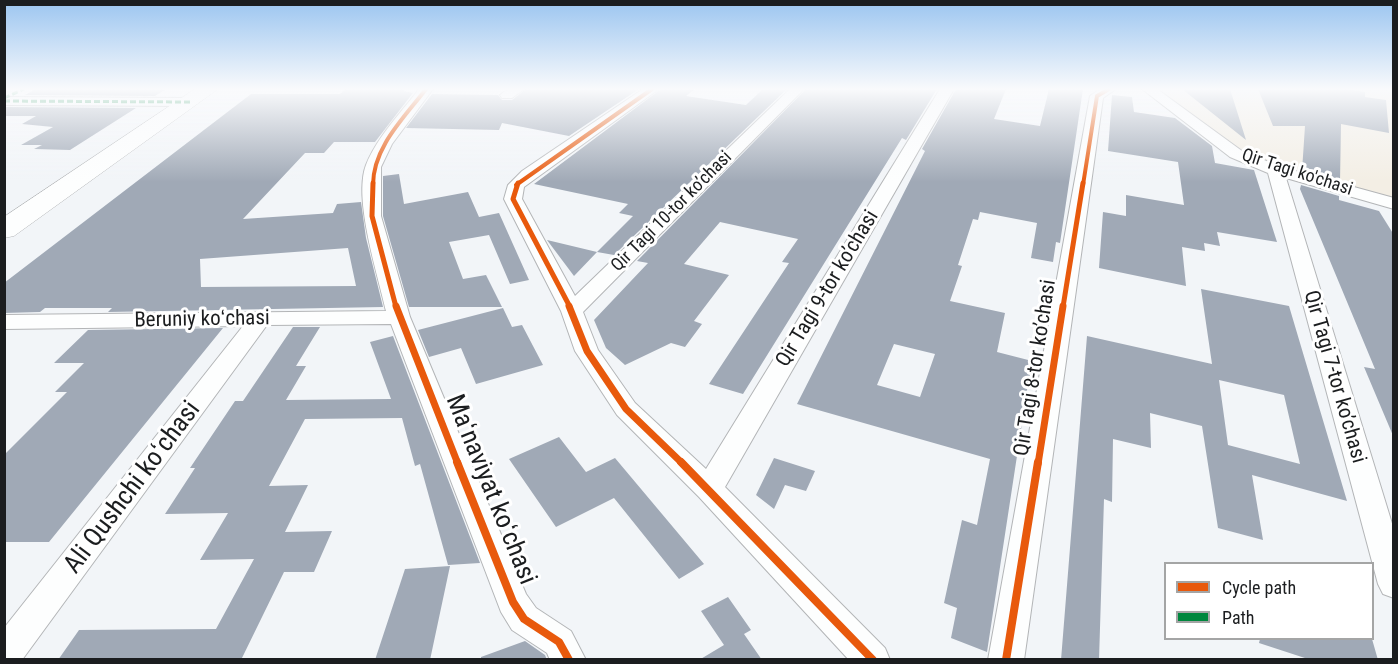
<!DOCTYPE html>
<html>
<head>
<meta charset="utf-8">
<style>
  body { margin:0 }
  #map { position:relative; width:1398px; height:664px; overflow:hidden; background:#f2f5f8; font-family:"Roboto Condensed",sans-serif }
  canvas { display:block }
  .frame { position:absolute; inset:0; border:6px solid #1b1d1f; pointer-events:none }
  .legend { position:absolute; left:1164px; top:562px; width:210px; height:78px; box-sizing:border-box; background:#fff; border:2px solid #a4a5a5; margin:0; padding:8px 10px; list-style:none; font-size:18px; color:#1b1d1f }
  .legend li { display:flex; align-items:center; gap:12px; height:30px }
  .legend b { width:30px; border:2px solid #a4a5a5 }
</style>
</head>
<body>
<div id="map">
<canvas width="1398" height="664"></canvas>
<div class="frame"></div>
<ul class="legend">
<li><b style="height:8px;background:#e8590c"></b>Cycle path</li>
<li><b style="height:8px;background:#00873e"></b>Path</li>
</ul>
</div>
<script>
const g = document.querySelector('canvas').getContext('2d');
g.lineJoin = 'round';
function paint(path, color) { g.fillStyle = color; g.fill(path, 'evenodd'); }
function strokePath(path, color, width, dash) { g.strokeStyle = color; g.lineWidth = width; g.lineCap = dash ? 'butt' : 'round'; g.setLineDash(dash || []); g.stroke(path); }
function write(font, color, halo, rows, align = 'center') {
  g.font = font + ' "Roboto Condensed",sans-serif'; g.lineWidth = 6; g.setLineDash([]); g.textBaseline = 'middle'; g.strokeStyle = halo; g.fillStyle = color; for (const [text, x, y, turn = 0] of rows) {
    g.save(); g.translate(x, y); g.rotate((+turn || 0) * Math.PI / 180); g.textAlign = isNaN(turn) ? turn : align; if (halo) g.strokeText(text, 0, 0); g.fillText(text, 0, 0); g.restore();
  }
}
paint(new Path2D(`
  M1158,89H1393V198L1245,156L1199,124Z`), '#f3eee4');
paint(new Path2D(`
  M36,89H166L155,96L25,95Z
  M346,89H405L404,91L413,93L375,142H334L324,153H305L243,219L333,213L337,204L361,202L366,238L383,307L108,312L112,308H45L40,312L4,313V283L251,94H340ZM348,248L356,286L201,287L200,259Z
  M526,89H639L569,136L502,123L499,130L406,128L432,94L498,95L502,100H512Z
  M661,89H695L686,96L746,105L763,89H787L614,255L597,252L633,216L619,213L628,204L534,184Z
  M806,89H937L906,140L902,138L743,394L709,384L789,263L782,262L798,239L720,222L684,264L729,275L694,321L702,324L685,347L671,343L625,365L606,348L594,320L648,263L637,261Z
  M956,89H1006L994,119L1040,126L1049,89H1083L1060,243L1056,242L1053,262L1031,258L1037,223L980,212L978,220L973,219L958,265L962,266L950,301L1005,313L997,352L1036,362L1034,385L1028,384L987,652L951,638L957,608L944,603L962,520L977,525L990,459L797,404L925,151L922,149ZM894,344L935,354L920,397L877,385Z
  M1182,89H1230L1246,140Z
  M1258,89H1347L1365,92V97L1386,100L1389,133L1341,124L1340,181L1302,171L1305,126H1273Z
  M1112,95L1132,97L1134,112L1175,118L1212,146L1215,163L1254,170L1277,242L1217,232L1220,246L1204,243L1205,251L1182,247L1186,286L1099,268L1103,212L1126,216V195L1184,205L1178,162L1108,151Z
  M4,107L136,108L70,150L34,149L42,145H21L53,127L22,124L36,116H4Z
  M399,174L404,204L468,192L479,217L499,213L529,280L510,284L489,235L449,242L463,279L486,275L502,307H409L383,216V176Z
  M1301,185L1339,196V200L1379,211L1394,235V438L1364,367L1375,369L1300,189Z
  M547,240L597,252L574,276Z
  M1201,289L1289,306L1347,501L1252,475L1263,540L1218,528L1202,426L1150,413L1151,448L1113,439L1112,502L1104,499L1099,660H1061L1087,336L1212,364ZM1219,380L1284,395L1300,464L1228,445Z
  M503,308L512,327L522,325L543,365L476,384L461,348L429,357L418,330Z
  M293,327H320L296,366H306L286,400L391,399L370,342L393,336L480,563L448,565L420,464L415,466L402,418L305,419L269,486L308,485L285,532L332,531L314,572H284L241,660H58L79,630L216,629L254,559L200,560L228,513L165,514L195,468H190L235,401H243Z
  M223,328L49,542H4V455L67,392H55L84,363H54L88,330Z
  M559,437L586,472L615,458L704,564L679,579L614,498L556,527L509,459Z
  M774,458L815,471L806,491L785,485L774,509L756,495Z
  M450,566L430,660H375L405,569Z
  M728,597L751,630L744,634L762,660H699L724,645L701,611Z
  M1260,639H1372L1378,660H1311L1259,643Z
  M525,641L545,655L547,660H481V657Z`), '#a0a9b6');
const minor = new Path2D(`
  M419,89H433L392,144L381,167V216L410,317L526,594L536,608L571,631L586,660H550L547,653L512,630L501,612L391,324L267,325L22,660H4V628L243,326L4,329V315L386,311C378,275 353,199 366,165C377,137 401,113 419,89Z
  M508,89H524L512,98H502L500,95Z
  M643,89H659L524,187L522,199L575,296L790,89H804L583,312L598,350L635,403L706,469L940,89H954L725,487L885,648L890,660H849L699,497L617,415L575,351L561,311L504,199L508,185L522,171Z
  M1100,89H1116L1103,98L1024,660H988L1090,96Z
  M1142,89H1157L1242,151L1281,167L1394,198V209L1286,178L1394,530V598L1383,594L1378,584L1268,173L1230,157Z
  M4,97L190,98L197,102L190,106L4,105Z`);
const secondary = new Path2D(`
  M195,89H218L14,236L4,238V217Z`);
strokePath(minor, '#b3b5b7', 2);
strokePath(secondary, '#b3b5b7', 1);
paint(minor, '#fdfefe');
paint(secondary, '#fdfefe');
strokePath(new Path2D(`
  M4,98L24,89
  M4,101L190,102`), '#00873e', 3, [6, 3]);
strokePath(new Path2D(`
  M373,185C373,147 404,118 426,89
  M516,185L652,89
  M1083,185L1097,96L1109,89`), '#e8590c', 4);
strokePath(new Path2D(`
  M373,183L372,216L396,307
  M518,183L513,199L570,307
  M1063,307L1083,183`), '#e8590c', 5);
strokePath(new Path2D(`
  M396,306L458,464
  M569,306L587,351L626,409L683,464
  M1038,464L1063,306`), '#e8590c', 7);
strokePath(new Path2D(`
  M457,462L513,602L524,619L559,642L569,660
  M681,462L873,660
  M1006,660L1038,462`), '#e8590c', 8);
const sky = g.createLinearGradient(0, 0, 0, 182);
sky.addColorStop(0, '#9bc5f0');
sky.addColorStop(0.49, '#f9fafc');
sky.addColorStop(1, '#f9fafc00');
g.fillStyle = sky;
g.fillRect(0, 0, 1398, 182);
write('18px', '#1b1d1f', '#fff', [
  ["Qir Tagi ko'chasi",1297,173,18],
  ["Qir Tagi 10-tor koʼchasi",672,212,-45]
]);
write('21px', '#1b1d1f', '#fff', [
  ["Qir Tagi 9-tor koʼchasi",828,289,-59],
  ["Beruniy koʻchasi",202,320,-1],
  ["Qir Tagi 8-tor koʼchasi",1036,368,-81],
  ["Qir Tagi 7-tor koʼchasi",1334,377,74]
]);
write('26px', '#1b1d1f', '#fff', [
  ["Ali Qushchi koʻchasi",133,488,-53],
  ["Maʻnaviyat koʻchasi",490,490,68]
]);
</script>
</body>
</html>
